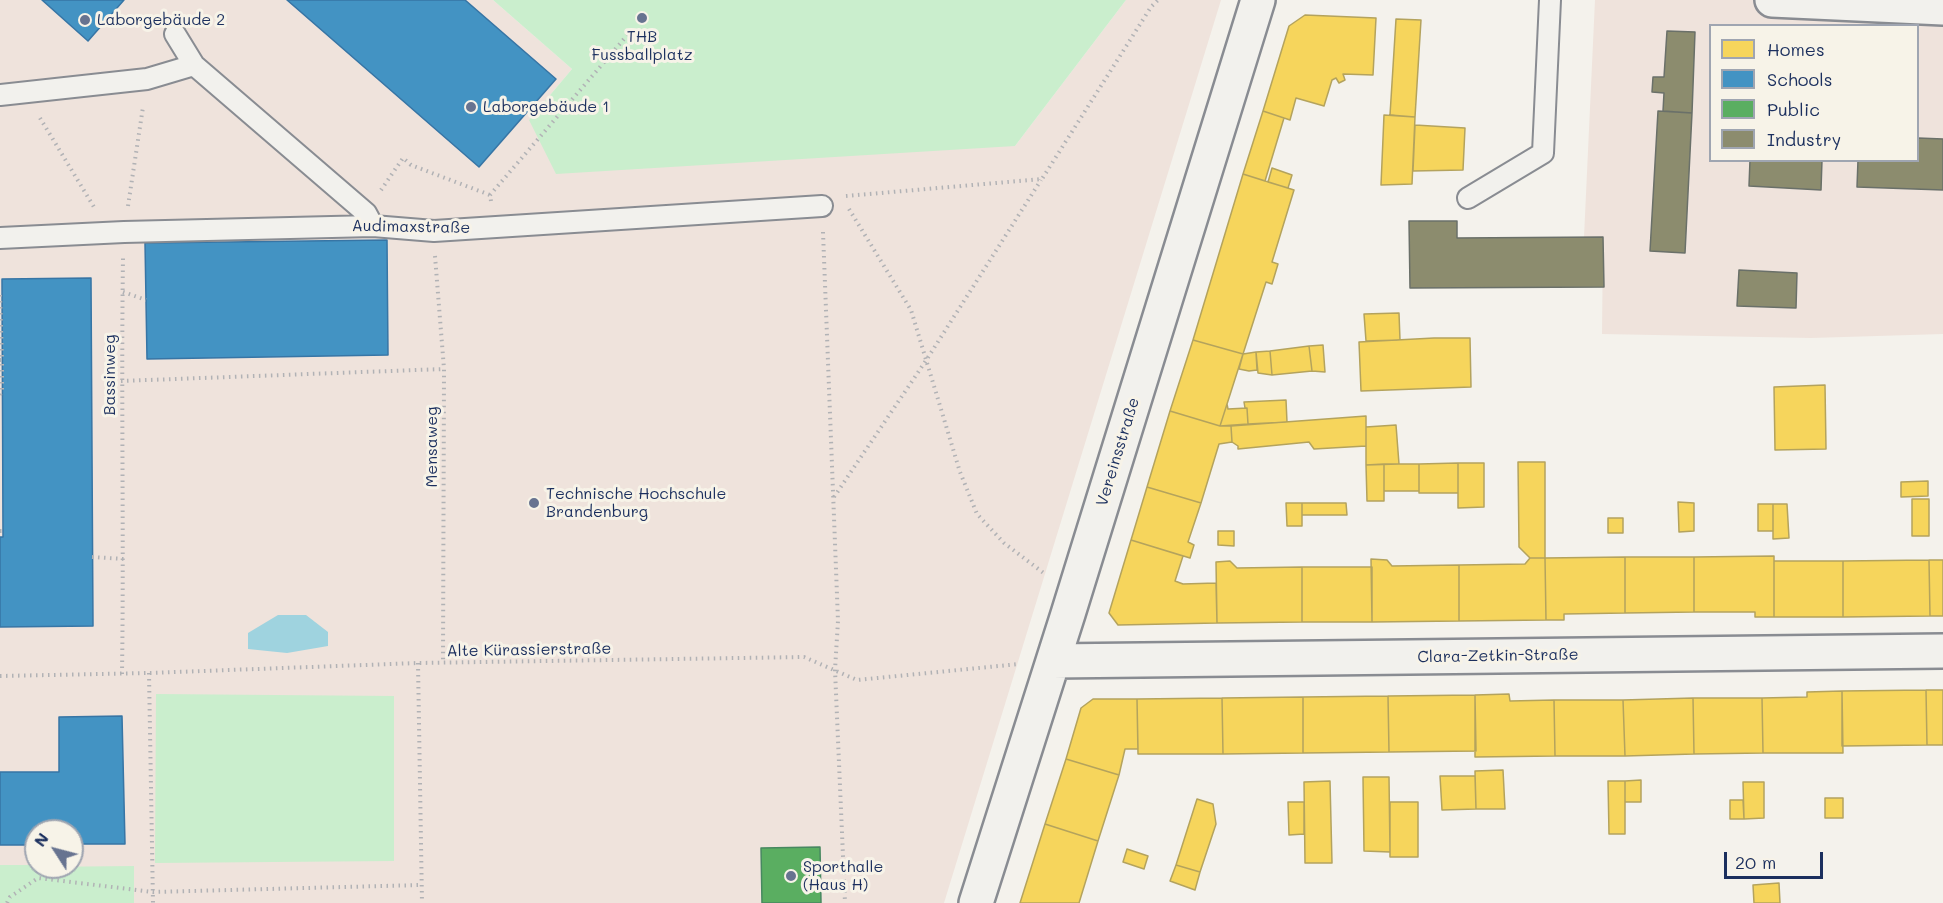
<!DOCTYPE html>
<html>
<head>
<meta charset="utf-8">
<style>
  body { margin:0 }
  #map { position:relative; width:1943px; height:903px; overflow:hidden; background:#f4f2ec; font-family:Mali,sans-serif }
  canvas { display:block }
  .legend { position:absolute; left:1709px; top:24px; width:210px; height:138px; box-sizing:border-box; background:#f7f3e8; border:2px solid #9fa5b1; margin:0; padding:8px 10px; list-style:none; font-size:18px; color:#1b2f5e }
  .legend li { display:flex; align-items:center; gap:12px; height:30px }
  .legend b { width:30px; border:2px solid #9fa5b1 }
  .north { position:absolute; left:24px; top:819px; width:60px; height:60px; box-sizing:border-box; background:#f7f3e8; border:2px solid #9fa5b1; border-radius:50%; rotate:306deg; font-size:16px; font-weight:700; line-height:24px; text-align:center; color:#1b2f5e }
  .north::after { content:''; display:block; margin:auto; width:21px; height:27px; background:#677390; clip-path:polygon(50% 0,100% 100%,50% 72%,0 100%) }
  .scale { position:absolute; left:1724px; top:852px; width:99px; height:27px; box-sizing:border-box; border:3px solid #1b2f5e; border-top:0; padding-left:8px; font-size:18px; line-height:21px; white-space:nowrap; color:#1b2f5e; -webkit-text-stroke:4px #f7f3e8; paint-order:stroke }
</style>
</head>
<body>
<div id="map">
<canvas width="1943" height="903"></canvas>
<ul class="legend">
<li><b style="height:16px;background:#f6d55c"></b>Homes</li>
<li><b style="height:16px;background:#4393c3"></b>Schools</li>
<li><b style="height:16px;background:#5aae61"></b>Public</li>
<li><b style="height:16px;background:#8c8c6e"></b>Industry</li>
</ul>
<div class="north">N</div>
<div class="scale">20 m</div>
</div>
<script>
const g = document.querySelector('canvas').getContext('2d');
g.lineJoin = 'round';
function paint(path, color) { g.fillStyle = color; g.fill(path, 'evenodd'); }
function strokePath(path, color, width, dash) { g.strokeStyle = color; g.lineWidth = width; g.lineCap = dash ? 'butt' : 'round'; g.setLineDash(dash || []); g.stroke(path); }
function write(font, color, halo, rows, align = 'center') {
  g.font = font + ' Mali,sans-serif'; g.lineWidth = 6; g.setLineDash([]); g.textBaseline = 'middle'; g.strokeStyle = halo; g.fillStyle = color; for (const [text, x, y, turn = 0] of rows) {
    g.save(); g.translate(x, y); g.rotate((+turn || 0) * Math.PI / 180); g.textAlign = isNaN(turn) ? turn : align; if (halo) g.strokeText(text, 0, 0); g.fillText(text, 0, 0); g.restore();
  }
}
paint(new Path2D(`
  M0,0H493L572,69L529,120L1015,146L1126,0H1221L944,903H0ZM36,831H72V867H36Z
  M1595,0H1868L1943,8V334L1811,338L1602,334L1603,237H1584ZM1710,26H1918V160H1710Z`), '#efe3dc');
paint(new Path2D(`
  M493,0H1126L1015,146L556,174L529,120L572,69Z
  M156,694L394,696V861L155,863Z
  M0,865H36V867L134,866V903H0Z`), '#caeecd');
paint(new Path2D(`
  M278,615H306L328,632V646L287,653L248,649V633Z`), '#9fd3df');
const homes = new Path2D(`
  M1305,15L1376,18L1373,75L1343,74L1345,80L1339,83L1336,78L1332,80L1324,106L1296,98L1290,120L1263,111L1289,26Z
  M1396,19L1421,20L1415,117L1390,115Z
  M1263,111L1284,118L1265,181L1243,174Z
  M1384,115L1415,117L1412,184L1381,185Z
  M1415,125L1465,128L1463,170L1413,171Z
  M1272,168L1292,175L1288,188L1268,182Z
  M1243,174L1294,190L1272,262L1278,264L1272,284L1266,282L1243,354L1193,340Z
  M1399,313L1400,340L1366,341L1364,314Z
  M1434,338H1470L1471,387L1361,391L1359,342Z
  M1193,340L1243,354L1220,426L1170,411Z
  M1323,345L1325,372L1312,371L1309,346Z
  M1309,346L1312,371L1272,375L1270,351Z
  M1270,351L1272,375L1258,373L1256,352Z
  M1256,352L1257,370L1249,371L1239,369L1243,354Z
  M1825,385L1826,449L1775,450L1774,387Z
  M1286,400L1287,422L1248,424L1247,408H1245L1244,402Z
  M1227,404L1228,409L1247,408L1248,424L1220,426Z
  M1170,411L1220,426H1231L1232,442L1219,444L1201,503L1147,487Z
  M1366,416V446L1314,449L1309,442L1238,449V446L1232,442L1231,426Z
  M1396,425L1399,464L1366,465V427Z
  M1518,462H1545V558H1530L1519,547Z
  M1458,463H1484V507L1458,508Z
  M1458,463V493H1419V464Z
  M1384,464H1419V491H1384Z
  M1384,464V501H1367L1366,465Z
  M1928,481V496L1901,497V482Z
  M1147,487L1201,503L1188,542L1194,545L1190,558L1131,540Z
  M1912,499H1929V536H1912Z
  M1678,502L1694,503V531L1679,532Z
  M1286,503H1302V526H1287Z
  M1302,503H1346L1347,515H1302Z
  M1758,504H1773V531H1758Z
  M1773,504H1787L1789,538L1773,539Z
  M1608,518H1623V533H1608Z
  M1218,531H1234V546L1218,545Z
  M1131,540L1183,556L1175,581L1183,584L1216,583L1217,623L1118,625L1109,613Z
  M1774,556V617H1755V612H1694V557Z
  M1625,557H1694V612L1625,613Z
  M1625,557V613L1564,614V620H1546L1545,558Z
  M1530,558H1545L1546,620L1459,621V565L1525,564Z
  M1371,559L1387,560L1392,566L1459,565V621L1372,622Z
  M1929,560H1943V616H1930Z
  M1929,560L1930,616L1843,617V561Z
  M1230,561L1237,568L1302,567V622L1217,623L1216,562Z
  M1774,561H1843V617H1774Z
  M1302,567H1372V622H1302Z
  M1926,690H1943V745H1927Z
  M1926,690L1927,745L1842,746V691Z
  M1842,691L1843,753H1763L1762,698L1807,697V692Z
  M1509,694L1510,701L1554,700L1555,756L1475,757V695Z
  M1475,695L1476,751L1389,752L1388,696Z
  M1388,696L1389,752L1303,753V697Z
  M1303,697V753L1223,754L1222,698Z
  M1222,698L1223,754H1138L1137,699Z
  M1693,698H1762L1763,753L1694,754Z
  M1693,698L1694,754L1625,756L1623,700Z
  M1093,699H1137L1138,749H1125L1119,775L1066,759L1081,708Z
  M1554,700H1623L1625,756H1555Z
  M1066,759L1119,775L1098,841L1045,824Z
  M1503,770L1505,809H1476L1475,771Z
  M1440,776H1475L1476,809L1442,810Z
  M1363,777H1389L1390,852L1364,851Z
  M1641,780V802H1625V781Z
  M1330,781L1332,863H1305L1304,782Z
  M1608,781H1625V834H1609Z
  M1743,782H1764V818L1744,819Z
  M1825,798H1843V818H1825Z
  M1197,799L1213,804L1216,824L1200,872L1176,865Z
  M1730,800H1743L1744,819H1730Z
  M1288,802H1304V834L1289,835Z
  M1390,802H1418V857H1390Z
  M1045,824L1098,841L1079,903H1020Z
  M1127,849L1148,856L1144,869L1123,862Z
  M1176,865L1200,872L1195,890L1170,881Z
  M1779,883L1780,903H1754L1753,885Z`);
paint(homes, '#f6d55c');
strokePath(homes, '#b4a35d', 1.5);
const schools = new Path2D(`
  M42,0H124L88,41Z
  M287,0H465L556,79L479,167Z
  M387,240L388,355L147,359L145,243Z
  M91,278L93,626L0,627V537H3L2,279Z
  M122,716L125,844H72V831H36V845H0V772H59V717Z`);
paint(schools, '#4393c3');
strokePath(schools, '#3775a5', 1.5);
const public = new Path2D(`
  M820,847L821,903H762L761,848Z`);
paint(public, '#5aae61');
strokePath(public, '#478860', 1.5);
const industry = new Path2D(`
  M1667,31L1695,32L1692,113L1663,111L1664,93L1652,92L1653,77H1664Z
  M1658,111L1692,113L1685,253L1650,251Z
  M1918,138L1943,139V190L1857,187L1858,160H1918Z
  M1750,160H1822L1821,190L1749,186Z
  M1409,221H1457V238L1603,237L1604,287L1410,288Z
  M1739,270L1797,273L1796,308L1737,306Z`);
paint(industry, '#8c8c6e');
strokePath(industry, '#6a7069', 1.5);
const lane = new Path2D(`
  M175,34L194,65
  M0,95L147,79L194,65L366,213L373,226
  M1468,198L1543,153L1550,0
  M0,238L124,232L373,226L434,231L822,206`);
const street = new Path2D(`
  M1772,0L1943,8
  M1053,661L1943,651
  M976,903L1068,614L1258,0`);
strokePath(lane, '#898c92', 24);
strokePath(street, '#898c92', 38);
strokePath(new Path2D(`
  M40,118L94,207
  M381,190L403,158L411,165L490,195
  M846,196L1042,179L1151,7L1158,0
  M491,201L490,195L630,32
  M128,206L143,107
  M849,209L911,310L960,472L977,514L1004,543L1045,574
  M823,232L838,621L835,670L845,903
  M435,256L444,369L443,663
  M123,292L146,300
  M0,295L2,360H0
  M121,381L444,369
  M0,395L2,391V360
  M834,497L927,359L1041,180
  M0,531H3
  M92,557L124,559
  M418,663L422,903
  M149,673L153,903
  M122,674C124,535 121,397 123,258
  M0,676L149,673L418,663L804,657L857,680L1019,664
  M7,903L10,897L38,878L153,892L421,885`), '#b1b2b5', 4, [1.5, 4.5]);
strokePath(lane, '#f2f1ed', 20);
strokePath(street, '#f2f1ed', 33);
for (const [x, y, r, color] of [
  [642,18,6,"#677390"],
  [85,20,6,"#677390"],
  [471,107,6,"#677390"],
  [534,503,6,"#677390"],
  [791,876,6,"#677390"]
]) { const dot = new Path2D(); dot.arc(x, y, r, 0, 2 * Math.PI); g.fillStyle = color; g.fill(dot); strokePath(dot, '#f7f3e8', 2); }
write('16px', '#1b2f5e', '#f7f3e8', [
  ["Laborgebäude 2",97,20],
  ["THB",642,37,"center"],
  ["Fussballplatz",642,55,"center"],
  ["Laborgebäude 1",483,107],
  ["Technische Hochschule",546,494],
  ["Brandenburg",546,512],
  ["Sporthalle",803,867],
  ["(Haus H)",803,885]
], 'left');
write('16px', '#1b2f5e', '#f7f3e8', [
  ["Audimaxstraße",411,227,1],
  ["Bassinweg",110,375,-90],
  ["Mensaweg",432,447,-90],
  ["Vereinsstraße",1118,452,-73],
  ["Alte Kürassierstraße",529,650,-1],
  ["Clara-Zetkin-Straße",1498,656,-1]
]);
</script>
</body>
</html>
